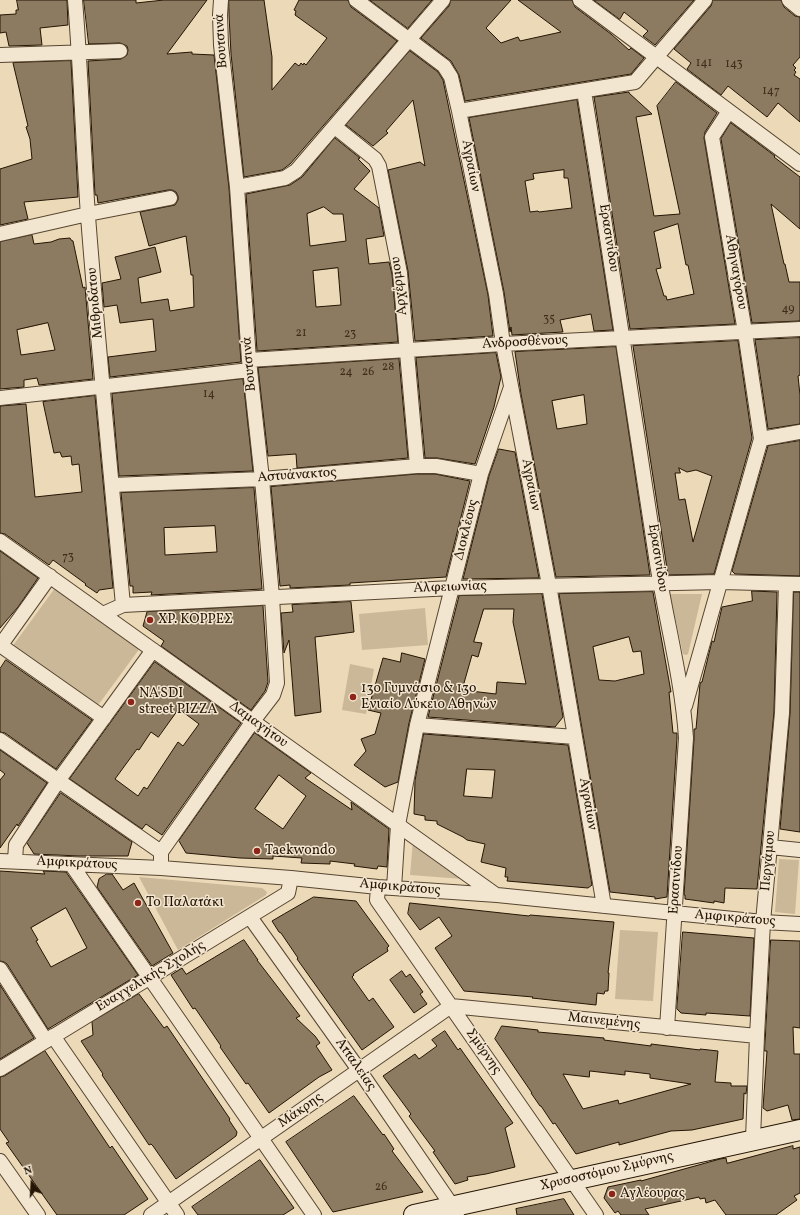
<!DOCTYPE html>
<html>
<head>
<meta charset="utf-8">
<style>
  body { margin:0 }
  #map { position:relative; width:800px; height:1215px; overflow:hidden; background:#ecd9b7; font-family:Vollkorn,serif }
  canvas { display:block }
  .north { position:absolute; left:12px; top:1163px; width:40px; height:40px; -webkit-text-stroke:3px #f3e6d0; paint-order:stroke; rotate:342deg; font-size:11px; font-weight:700; line-height:16px; text-align:center; color:#241504 }
  .north::after { content:''; display:block; margin:auto; width:14px; height:18px; background:#241504; clip-path:polygon(50% 0,100% 100%,50% 72%,0 100%) }
</style>
</head>
<body>
<div id="map">
<canvas width="800" height="1215"></canvas>
<div class="north">N</div>
</div>
<script>
const g = document.querySelector('canvas').getContext('2d');
g.lineJoin = 'round';
function paint(path, color) { g.fillStyle = color; g.fill(path, 'evenodd'); }
function strokePath(path, color, width, dash) { g.strokeStyle = color; g.lineWidth = width; g.lineCap = dash ? 'butt' : 'round'; g.setLineDash(dash || []); g.stroke(path); }
function write(font, color, halo, rows, align = 'center') {
  g.font = font + ' Vollkorn,serif'; g.lineWidth = 3; g.setLineDash([]); g.textBaseline = 'middle'; g.strokeStyle = halo; g.fillStyle = color; for (const [text, x, y, turn = 0] of rows) {
    g.save(); g.translate(x, y); g.rotate((+turn || 0) * Math.PI / 180); g.textAlign = isNaN(turn) ? turn : align; if (halo) g.strokeText(text, 0, 0); g.fillText(text, 0, 0); g.restore();
  }
}
paint(new Path2D(`
  M55,588L140,648L96,708L12,647Z
  M670,594H702L688,654L686,655L683,654Z
  M425,608L428,645L362,650L359,614Z
  M350,664L374,669L366,714L342,710Z
  M413,841L463,879L410,875Z
  M779,859L799,860L795,914L775,912Z
  M139,877L262,888L267,892L266,895L178,950Z
  M620,930L658,932L653,1001L615,999Z`), '#cab899');
const building = new Path2D(`
  M17,0H67L68,25L40,28L42,45L9,46L6,32L0,33V15L16,14V10H18Z
  M84,0H136V3L164,0H207L167,54L192,52V54L214,55L229,188L241,362L110,377L108,357L156,351L153,319L120,323L117,305L104,307L102,283L121,279L115,257L155,247L161,272L138,278L141,303L168,299L170,311L194,307L193,275H191L186,236L149,246L140,212L175,205L178,200V196L176,192L172,190H168L98,203L97,195H95L88,61L121,59L127,55L128,50L127,46L120,43L89,44Z
  M229,0H264L272,57V90L295,63L299,66L301,63L303,65L304,63L306,65L327,38L295,15L296,11L294,10L299,0H348L351,7L397,41L290,164L282,170L244,177L231,54L229,15Z
  M370,0H432L408,28Z
  M451,0H511L486,28L501,43L518,37L520,41L561,32L518,0H572L575,7L611,34L629,50L631,48L644,58L631,74L465,101L459,75L451,61L421,38L449,6Z
  M594,0H694L655,45L643,36L648,31L624,12L620,19Z
  M713,0H781L784,7L795,16L800,17V57L793,65L796,68L794,70L796,72L794,75L800,79V122L778,103L767,117L728,86L721,95L687,69L691,63L674,49L711,6Z
  M410,51L438,72L443,80L488,295L493,336L415,341L408,271L388,170L420,162L425,166L413,100L386,131L388,133L373,146L346,125Z
  M71,61L78,197L24,202L28,219L0,225V169L32,159L30,139L26,127L28,126L13,63Z
  M676,82L717,113L705,132L704,138L735,324L630,329L594,97L629,92V93L652,114L636,117L654,216L680,214L657,106ZM678,224L686,265H688L694,294L667,300L666,296H664L656,269L661,268L654,232Z
  M577,100L613,330L594,331L591,314L560,320L563,332L512,335L511,327L510,332L504,292L469,118ZM564,170V178H568L572,208L539,212L538,211L530,212L525,181L534,179L533,174Z
  M731,123L775,156L774,157L800,177V229L771,204L784,264H785L789,282H800V321L752,323L721,139Z
  M335,138L360,158L358,159L370,171L354,189L379,208L384,236L366,239L369,264L389,262L392,274L398,342L257,351L246,194L290,185L302,177ZM324,207L333,214H343L346,241L310,246L307,214ZM338,268L341,305L316,307L313,271Z
  M32,235L34,244L51,242L59,239L70,238L71,240L73,241L83,288L85,287L93,379L39,385L37,378L24,380V387L0,389V242ZM48,323L55,350L21,355L17,330Z
  M800,338V375L798,376L800,395V424L768,429L755,340Z
  M738,341L752,438L714,574L668,575L633,346ZM679,468L687,472L696,470L712,476L693,542L685,499L679,500L675,473H680Z
  M616,347L650,575L556,577L521,394L515,352ZM584,395L587,424L557,429L552,401Z
  M496,353L501,377L494,407L475,464L437,458H425L416,358Z
  M399,359L408,458L297,468L296,454L268,456L258,368Z
  M243,379L253,471L119,476L112,394Z
  M95,396L113,588L99,590L97,593L85,585L86,584L53,560L49,565L5,534L0,533V406L26,404L35,497L82,492L79,464L72,465L71,456L62,457L60,452L54,453L43,402Z
  M800,441V576L735,574L732,571L768,446Z
  M499,449L515,452L539,578L463,579L489,476Z
  M417,474H435L470,481L446,577L350,583V585L290,588V585L280,586L271,487Z
  M254,488L262,589L151,595L152,592L133,593V586H130L121,493ZM215,526L217,552L165,555L164,528Z
  M0,551L38,578L18,607L0,628Z
  M752,591L777,592L774,712L757,889L725,888L724,903L714,901V903L685,899V895H684L694,739V729H696L700,684L701,682H702L712,641L714,642L722,607L752,601Z
  M653,592L671,692H669L673,733H677V738L667,897L655,899V897L610,892L559,594ZM629,637L633,652L641,651L644,674L615,681L599,680L593,647Z
  M794,592H800V832L780,829L790,714Z
  M542,594L563,717L555,727L428,717L459,596ZM484,609H514L513,622L526,684L497,682L496,694L462,690L472,655L478,657L482,643L474,642Z
  M351,602L354,632L315,637L321,712L295,716L289,640L284,653L281,613L293,612L292,605Z
  M263,606L268,682L265,691L251,710L161,646L164,641L143,626L147,612Z
  M402,653L425,659L409,723L398,782L385,787L354,765L366,751L361,739L375,734L381,713L368,710L383,658L400,662Z
  M6,660L92,720L56,769L5,733L0,732V669Z
  M155,662L241,723L162,835L146,824L142,829L70,779ZM179,709L199,724L183,746L178,742L147,789L144,787L138,796L115,779L137,749L139,750L151,732L158,737Z
  M255,733L311,773L305,778L352,810L351,802L389,829L387,867L378,866L377,869L354,866L355,864L330,861V864L301,863L302,858L273,856V859L240,858L186,853L179,841ZM279,775L306,796L283,829L255,809Z
  M424,734L568,745L592,885L588,888L507,881L508,877H505L506,868L481,862L485,844L467,840L463,837L437,824V821L425,820V816L414,814L415,781ZM467,769L495,770L492,798L464,796Z
  M0,750L47,783L18,826L17,824L0,848V780L5,774L0,770Z
  M61,793L132,842L128,856H79L34,854L27,843Z
  M0,871L45,874L43,871L66,872L138,975L48,1029L7,964L4,962L0,961ZM66,908L87,948L51,967L36,941L38,940L31,928Z
  M107,874H112L123,890L134,883L173,953L152,966L97,887L99,879Z
  M314,897L356,901L389,946L387,948L388,951L353,974L354,975L352,977L369,1001L373,998L394,1027L362,1050L297,959L298,958L281,933L279,932L272,921L284,914Z
  M410,903L529,916L530,915L614,922L608,973H609L608,991H605L604,994L597,993L596,1005L532,998L533,997L464,991L435,948L452,936L439,917L420,930L408,914Z
  M683,932L754,938L750,1016L706,1013V1015L681,1013L677,1009Z
  M244,940L258,960H257L300,1016L296,1018L315,1036L320,1043L316,1046L332,1070L319,1077L269,1113L248,1083L246,1084L220,1047L221,1046L195,1008L193,1009L171,975L182,968L186,974Z
  M771,940L800,941V1028L793,1027L794,1054H800V1119L792,1120L788,1105L767,1111L763,1108L767,1051H765Z
  M402,971L406,977L410,974L423,992L420,994L427,1004L414,1013L390,980Z
  M0,985L34,1038L0,1059Z
  M139,994L164,1028L167,1026L230,1119L229,1120L237,1132L236,1136L228,1142L176,1179L153,1146L151,1144L149,1145L139,1130L102,1075L103,1074L81,1041L93,1035L92,1022Z
  M502,1026L538,1030V1032L604,1038V1040L651,1046V1044L700,1050V1049L718,1051L715,1082L731,1083V1086H747L746,1094L744,1093L743,1119L692,1130L671,1131L619,1145V1142L576,1154L555,1123L553,1124L541,1106H540L531,1093H532L495,1039ZM590,1071L625,1075V1071L650,1074V1078L691,1084L619,1104L618,1100L583,1109L563,1074L589,1077Z
  M445,1031L458,1050L460,1048L513,1123L505,1128L515,1167L486,1174L467,1177L468,1180L455,1184L433,1152L435,1151L409,1116L411,1114L383,1076L415,1054L419,1059L437,1046L432,1040Z
  M45,1051L110,1148L112,1146L148,1199L124,1215H57L6,1143L9,1142L0,1129V1077L4,1076Z
  M354,1096L383,1135L384,1134L394,1149L392,1151L423,1192L333,1212L286,1142Z
  M793,1146V1149L800,1147V1193L794,1196L797,1200L776,1215H726L715,1200L706,1203L705,1198L700,1199L699,1197L645,1209L649,1215H621L618,1211L615,1213L604,1198L608,1187L641,1180V1181L720,1159L726,1158L727,1163Z
  M260,1160L294,1208L283,1215H198L192,1207Z
  M564,1199L574,1215H517L516,1209Z`);
paint(building, '#8c7b61');
strokePath(building, '#241504', 1);
const street = new Path2D(`
  M75,0C81,72 83,144 88,216C98,346 111,476 123,605
  M356,0L444,66L451,77L459,111L496,294L503,344L549,585L604,906
  M580,0L800,164
  M789,0L800,9
  M0,55L120,51
  M584,91C609,246 633,401 656,557C665,617 682,677 686,738L667,1028
  M459,111L635,82L705,0
  M335,127L375,159L379,166L400,273L417,466
  M237,187L285,178L296,171L443,0
  M0,234L88,214L170,198
  M249,360L503,344L800,329
  M0,398L250,370
  M761,439L800,432
  M112,485L262,479L417,466H436L481,474
  M0,541L496,895
  M103,614L123,605L452,588L720,582L800,584
  M0,645L104,718
  M0,646L50,576
  M685,706L761,439L745,332L712,137L729,111
  M417,725L575,737
  M0,740L161,852
  M770,847L800,850
  M0,861L161,868L291,878L378,887L497,895L763,922L800,924
  M15,861L16,845L58,781L153,650
  M71,864L314,1215
  M161,868V852L253,721L273,695L277,683L272,597L262,479L249,360L237,187L221,45L220,15L221,0
  M378,887L377,900L596,1215
  M394,888L398,825L417,725L481,474L511,387
  M250,917L359,1070L457,1213
  M0,969L46,1041
  M53,1036L177,1215
  M0,1069L288,893L291,878
  M753,1139L757,1036L763,922L782,713L786,584
  M0,1161L38,1215
  M151,1215L451,1006L757,1036`);
const secondary = new Path2D(`
  M414,1215L800,1130`);
strokePath(street, '#564631', 16);
strokePath(secondary, '#241504', 22);
strokePath(street, '#f3e6d0', 14);
strokePath(secondary, '#f3e6d0', 20);
for (const [x, y, r, color] of [
  [150,620,4,"#8f2418"],
  [353,697,4,"#8f2418"],
  [131,702,4,"#8f2418"],
  [257,851,4,"#8f2418"],
  [138,903,4,"#8f2418"],
  [612,1194,4,"#8f2418"]
]) { const dot = new Path2D(); dot.arc(x, y, r, 0, 2 * Math.PI); g.fillStyle = color; g.fill(dot); strokePath(dot, '#f3e6d0', 1.5); }
write('12px', '#3e2e1b', null, [
  ["141",704,64],
  ["143",734,65],
  ["147",771,92],
  ["49",788,310],
  ["35",549,320],
  ["21",301,334],
  ["23",350,335],
  ["28",388,368],
  ["24",346,373],
  ["26",368,373],
  ["14",209,395],
  ["73",68,558],
  ["26",381,1188]
]);
write('14px', '#241504', '#f3e6d0', [
  ["Βουτσινά",222,41,-94],
  ["Αγραίων",470,166,79],
  ["Ερασινίδου",608,238,81],
  ["Αθηναγόρου",735,272,80],
  ["Αρχέρμου",400,286,-97],
  ["Μιθριδάτου",96,303,-95],
  ["Ανδροσθένους",525,343,-3],
  ["Βουτσινά",250,364,-95],
  ["Αστυάνακτος",297,476,-4],
  ["Αγραίων",530,485,79],
  ["Διοκλέους",467,530,-76],
  ["Ερασινίδου",657,558,81],
  ["Αλφειωνίας",450,588,-2],
  ["Δαμαγήτου",258,725,36],
  ["Αγραίων",587,804,80],
  ["Περγάμου",769,861,-85],
  ["Αμφικράτους",77,864,3],
  ["Ερασινίδου",677,880,-86],
  ["Αμφικράτους",400,888,5],
  ["Αμφικράτους",735,919,5],
  ["Ευαγγελικής Σχολής",151,977,-31],
  ["Μαινεμένης",604,1022,6],
  ["Σμύρνης",483,1052,55],
  ["Ατταλείας",355,1065,55],
  ["Μάκρης",301,1111,-35],
  ["Χρυσοστόμου Σμύρνης",607,1172,-13]
]);
write('14px', '#241504', '#f3e6d0', [
  ["ΧΡ. ΚΟΡΡΕΣ",158,620],
  ["13ο Γυμνάσιο & 13ο",361,689],
  ["Ενιαίο Λύκειο Αθηνών",361,705],
  ["NA'SDI",139,694],
  ["street PIZZA",139,710],
  ["Taekwondo",265,851],
  ["Το Παλατάκι",146,903],
  ["Αγλέουρας",620,1194]
], 'left');
</script>
</body>
</html>
